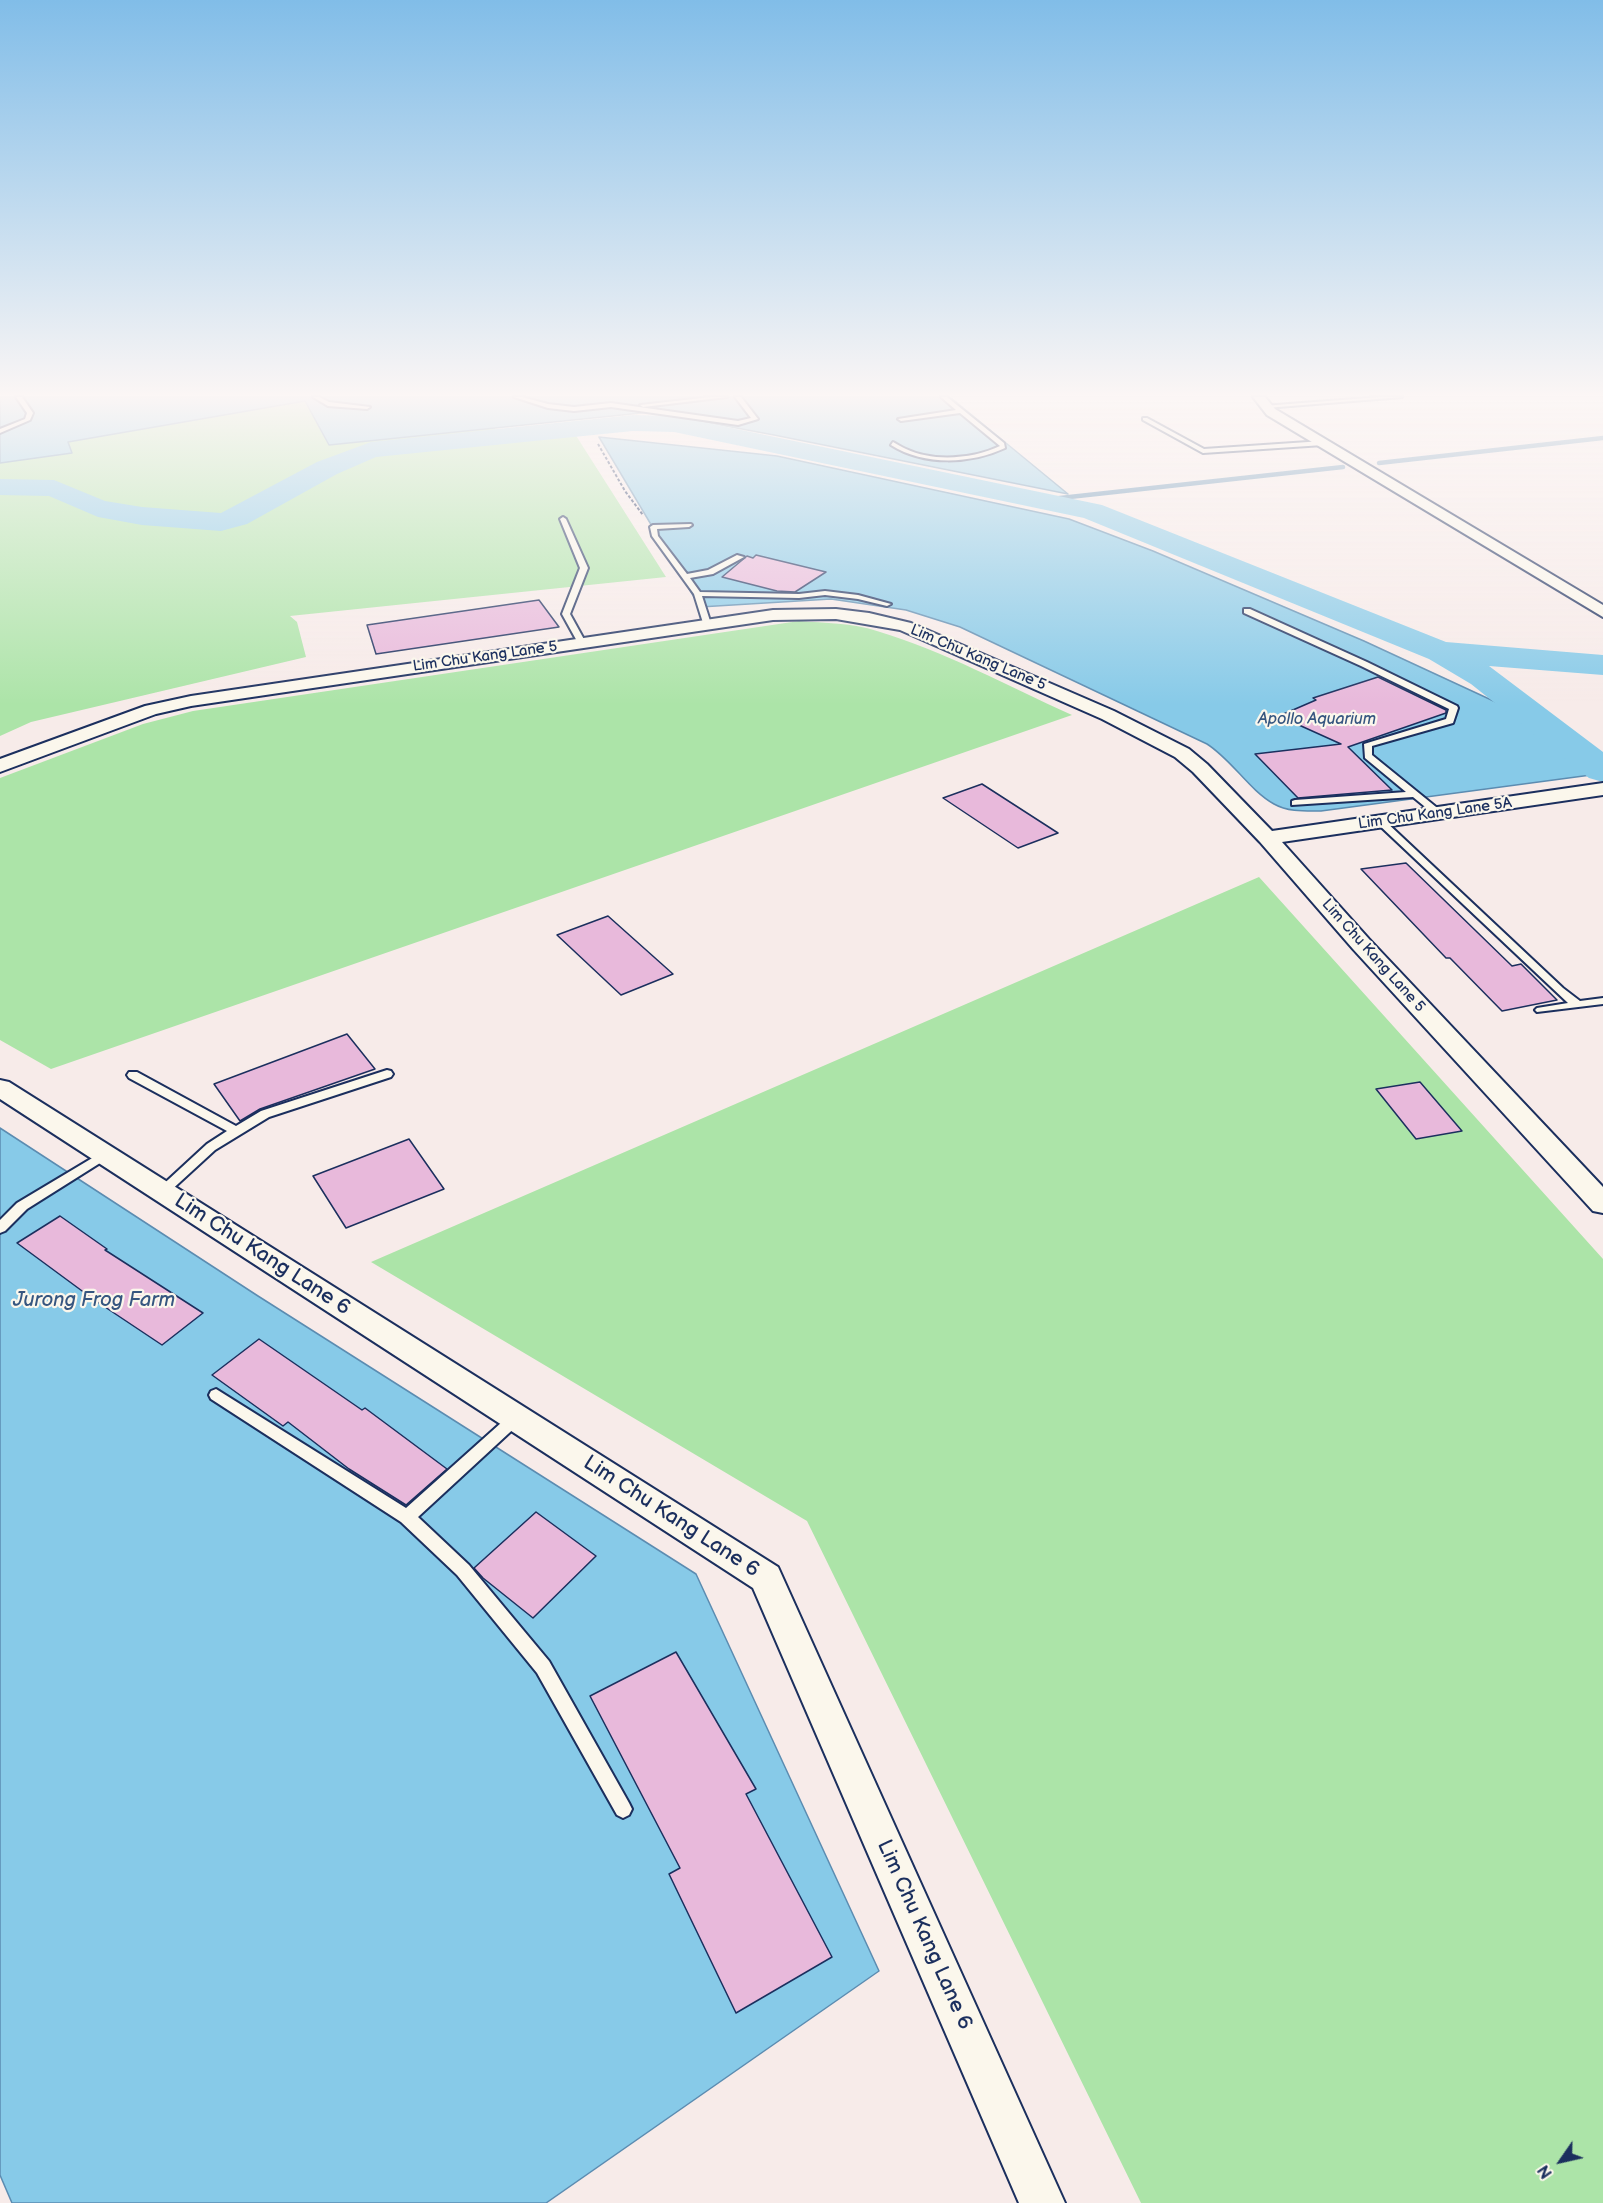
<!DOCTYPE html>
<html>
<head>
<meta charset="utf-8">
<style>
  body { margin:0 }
  #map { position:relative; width:1603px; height:2203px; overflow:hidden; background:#f7ebe9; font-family:"Balsamiq Sans",sans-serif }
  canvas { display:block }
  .north { position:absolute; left:1531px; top:2131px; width:60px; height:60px; -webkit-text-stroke:4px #fbf7ec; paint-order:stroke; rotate:236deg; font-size:16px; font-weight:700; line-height:24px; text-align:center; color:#1b2f5e }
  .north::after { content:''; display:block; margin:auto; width:21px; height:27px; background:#1b2f5e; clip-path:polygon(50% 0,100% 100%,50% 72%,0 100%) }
</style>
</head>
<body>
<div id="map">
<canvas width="1603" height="2203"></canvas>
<div class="north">N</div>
</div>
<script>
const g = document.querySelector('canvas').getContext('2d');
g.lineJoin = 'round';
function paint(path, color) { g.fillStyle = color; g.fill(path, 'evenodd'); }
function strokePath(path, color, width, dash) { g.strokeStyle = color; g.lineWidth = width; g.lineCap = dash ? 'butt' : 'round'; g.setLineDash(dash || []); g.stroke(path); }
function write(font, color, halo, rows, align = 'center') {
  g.font = font + ' "Balsamiq Sans",sans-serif'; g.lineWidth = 4.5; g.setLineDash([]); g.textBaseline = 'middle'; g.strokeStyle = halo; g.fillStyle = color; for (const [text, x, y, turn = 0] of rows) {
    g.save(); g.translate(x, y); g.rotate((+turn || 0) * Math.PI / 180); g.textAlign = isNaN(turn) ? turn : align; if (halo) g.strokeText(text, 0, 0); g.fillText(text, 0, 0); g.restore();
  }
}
paint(new Path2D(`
  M483,397L496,431L568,423L666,577L290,616L297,622L306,657L31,722L0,736V463L72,453L67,442L305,401Z
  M799,621C825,623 852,623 877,631C944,651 1008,686 1072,715L51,1069L0,1040V778L143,724L193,711Z
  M1259,877L1603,1259V2203H1141L807,1521L371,1262Z`), '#ace4a8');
const water = new Path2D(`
  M0,397H950L1068,494L774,435L651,412L329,445L305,401L68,442L72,453L0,463Z
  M599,437L777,456L1069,519L1153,551L1364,641L1513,710L1591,775L1321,811C1305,811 1288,812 1274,804C1249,790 1232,760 1207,744L960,627L906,610L831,599L700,607Z
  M0,1128L258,1296L696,1574L879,1971L546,2203H12L0,2175Z`);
paint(water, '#87cae8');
strokePath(water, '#5c8cb1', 1.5);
strokePath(new Path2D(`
  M1379,463L1603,438
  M1042,500L1343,467`), '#5c8cb1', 4.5);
paint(new Path2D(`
  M633,415L674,416L1102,505L1446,642L1603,655V675L1489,666L1603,752V782L1589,778L1471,684L1429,659L1084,518L674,432L633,431L376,457L337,474L247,524L221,531L142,525L98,517L49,496L0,495V479L54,480L105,501L142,507L221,513L317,462L371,442Z`), '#87cae8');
const building = new Path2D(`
  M756,555L826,572L795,592L777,591L722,577L747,556L753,558Z
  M539,600L559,627L376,654L367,625Z
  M1378,677L1446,710V713L1348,747L1392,790L1298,798L1255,754L1341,744L1279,716L1316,700L1313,698Z
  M982,784L1058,833L1018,848L943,798Z
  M1406,863L1512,966L1521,964L1557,1000L1502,1011L1450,958H1446L1361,869Z
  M608,916L673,974L621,995L557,935Z
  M347,1034L375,1069L260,1109L240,1121L214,1084Z
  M1420,1082L1462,1131L1416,1139L1376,1089Z
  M409,1139L444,1189L346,1228L313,1176Z
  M60,1216L107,1249L105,1250L203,1313L162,1345L93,1299L17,1243Z
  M259,1339L362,1410L365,1408L447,1469L406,1505L349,1469L288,1422L283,1426L212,1375Z
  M536,1512L596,1556L533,1618L483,1578L474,1568Z
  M676,1652L756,1789L746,1794L832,1957L736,2013L669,1874L680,1868L590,1696Z`);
paint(building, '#e8b9db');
strokePath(building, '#1b2f5e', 1.5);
const service = new Path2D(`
  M16,397H22L33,413L30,420L0,433V429L25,419L27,413Z
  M313,397H319L329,402L370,407L367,409L328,406Z
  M514,397H522L548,404L574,407L611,403L738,421L751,418L735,397H741L758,419L738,425L611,407L574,411L548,408Z
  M711,397H727L643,407L640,405Z
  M941,397H947L1004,443L1005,448C971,464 924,466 891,445L893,442C897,444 901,447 906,449C933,462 973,459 1000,446L960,413L901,421L898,419L956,410Z
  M1380,397H1402L1266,408L1263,406Z
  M1143,418H1147L1204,449L1323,441L1326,443L1323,445L1203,453L1143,420Z
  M563,517L566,519L588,568L570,614L586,643L582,645L578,643L562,614L580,568L560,519Z
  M691,524L692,525L689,527L657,529L658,536L687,574L708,570L737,555L744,557L713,574L690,578L700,592L799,594L825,591L858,595L891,604L887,606L858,599L825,595L799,598L702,596L711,624L704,626L694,594L652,536L650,527L653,525Z
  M1244,609H1250L1367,662L1457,706L1458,708L1453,723L1372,746V755L1441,811V815H1435L1413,797L1292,805V801L1295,800L1406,792L1365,758L1364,744L1446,719L1449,709L1361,666L1244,613Z
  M1381,819L1384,820L1563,988L1580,1001L1603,998V1004L1537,1012L1535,1010L1537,1008L1568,1003L1378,824L1376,822Z
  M387,1070L391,1071L393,1074L391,1077L269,1117L215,1150L167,1194H157L156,1191L207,1144L227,1131L129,1078L127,1075L129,1072H137L236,1126L261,1111Z
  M104,1151L108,1152L110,1155L108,1158L27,1209L5,1231L0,1233V1220L17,1203Z
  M216,1389L406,1508L511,1414L516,1412L521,1414L523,1418L521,1422L418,1517L469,1565L549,1661L629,1803L632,1809L629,1815L623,1818L617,1815L537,1673L457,1575L401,1522L211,1399L209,1395L211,1391Z`);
const minor = new Path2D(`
  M1253,397H1265L1275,409L1603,605V617L1267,415Z
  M836,609L869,613L911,623L1114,711L1189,749L1207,764L1272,831L1603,783V795L1282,842L1369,939L1603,1187V1213L1593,1211L1353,949L1260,842L1193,772L1175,757L1102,719L900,630L836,619L773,620L191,706L156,714L0,772V759L145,706L191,696L773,610Z
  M0,1080L9,1082L778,1567L1065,2203H1019L753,1588L0,1099Z`);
strokePath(service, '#1b2f5e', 4);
strokePath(minor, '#1b2f5e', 4);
strokePath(new Path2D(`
  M598,444L625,491L643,515`), '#1b2f5e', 2, [3, 2]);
paint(service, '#fbf7ec');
paint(minor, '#fbf7ec');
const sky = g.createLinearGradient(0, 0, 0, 705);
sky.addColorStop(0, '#81bde8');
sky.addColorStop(0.56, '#fbf6f5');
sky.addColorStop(1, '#fbf6f500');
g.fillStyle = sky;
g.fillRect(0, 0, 1603, 705);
write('15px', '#1b2f5e', '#fbf7ec', [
  ["Lim Chu Kang Lane 5",485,657,-8],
  ["Lim Chu Kang Lane 5",978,658,23],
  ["Lim Chu Kang Lane 5A",1435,814,-8],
  ["Lim Chu Kang Lane 5",1373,956,48]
]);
write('italic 16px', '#365680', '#fbf7ec', [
  ["Apollo Aquarium",1317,720]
]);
write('italic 20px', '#365680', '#fbf7ec', [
  ["Jurong Frog Farm",94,1301]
]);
write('21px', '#1b2f5e', '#fbf7ec', [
  ["Lim Chu Kang Lane 6",262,1255,33],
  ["Lim Chu Kang Lane 6",671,1517,33],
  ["Lim Chu Kang Lane 6",924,1935,66]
]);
</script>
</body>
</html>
